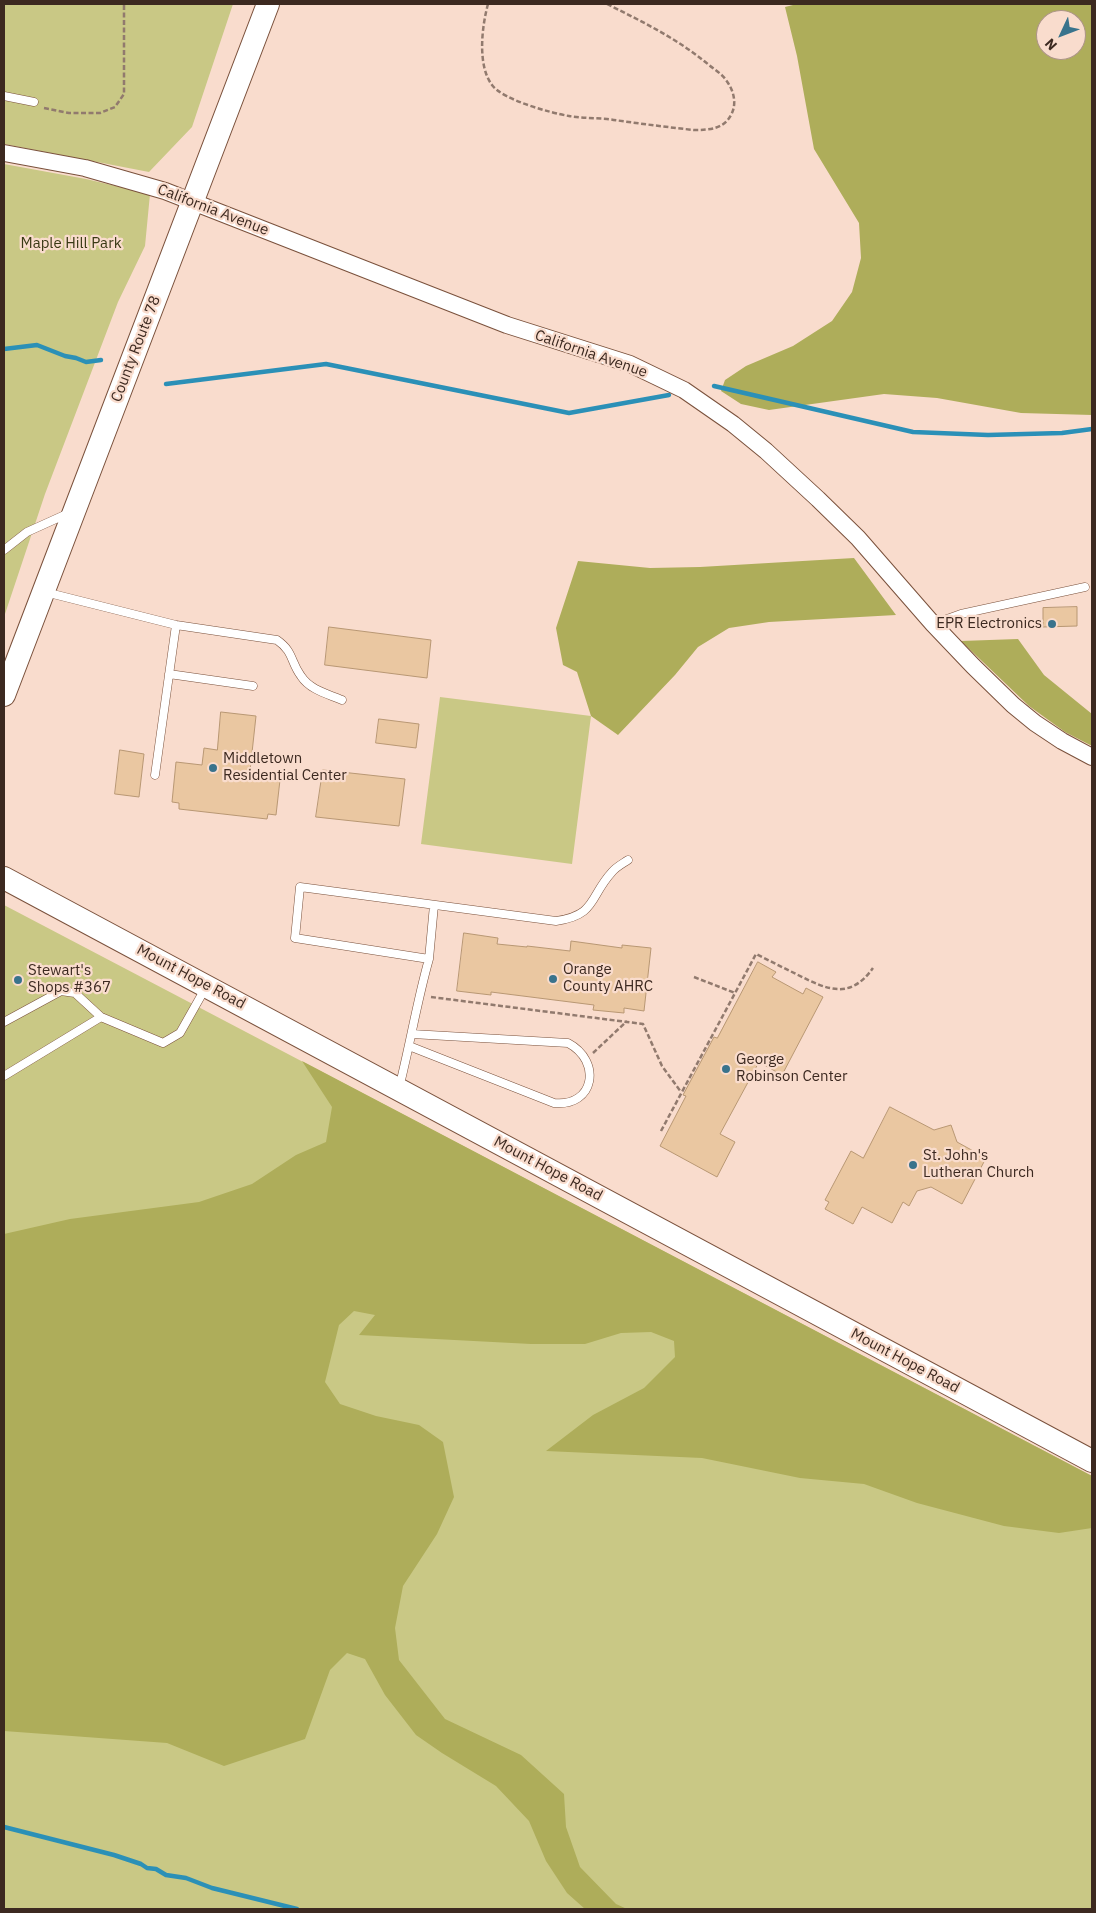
<!DOCTYPE html>
<html>
<head>
<meta charset="utf-8">
<style>
  body { margin:0 }
  #map { position:relative; width:1096px; height:1913px; overflow:hidden; background:#f9dccd; font-family:"IBM Plex Sans",sans-serif }
  canvas { display:block }
  .frame { position:absolute; inset:0; border:5px solid #3c2920; pointer-events:none }
  .north { position:absolute; left:1036px; top:10px; width:50px; height:50px; box-sizing:border-box; background:#f9dccd; border:1px solid #ad9488; border-radius:50%; rotate:227deg; font-size:14px; font-weight:700; line-height:20px; text-align:center; color:#3c2920 }
  .north::after { content:''; display:block; margin:auto; width:18px; height:22px; background:#39738c; clip-path:polygon(50% 0,100% 100%,50% 72%,0 100%) }
</style>
</head>
<body>
<div id="map">
<canvas width="1096" height="1913"></canvas>
<div class="frame"></div>
<div class="north">N</div>
</div>
<script>
const g = document.querySelector('canvas').getContext('2d');
g.lineJoin = 'round';
function paint(path, color) { g.fillStyle = color; g.fill(path, 'evenodd'); }
function strokePath(path, color, width, dash) { g.strokeStyle = color; g.lineWidth = width; g.lineCap = dash ? 'butt' : 'round'; g.setLineDash(dash || []); g.stroke(path); }
function write(font, color, halo, rows, align = 'center') {
  g.font = font + ' "IBM Plex Sans",sans-serif'; g.lineWidth = 4.5; g.setLineDash([]); g.textBaseline = 'middle'; g.strokeStyle = halo; g.fillStyle = color; for (const [text, x, y, turn = 0] of rows) {
    g.save(); g.translate(x, y); g.rotate((+turn || 0) * Math.PI / 180); g.textAlign = isNaN(turn) ? turn : align; if (halo) g.strokeText(text, 0, 0); g.fillText(text, 0, 0); g.restore();
  }
}
paint(new Path2D(`
  M4,4H233L192,127L149,172L4,144Z
  M4,164L86,179L150,194L145,246L118,302L45,494L4,617Z
  M440,697L591,716L572,864L421,844Z
  M4,905L1092,1476V1909H4Z`), '#c9c885');
paint(new Path2D(`
  M797,4L855,5L858,4H1092V415L1021,413L937,398L884,394L769,410L741,404L721,391L725,380L746,366L793,346L832,321L852,292L861,258L859,223L814,149L797,56L785,7ZM1046,20H1076V50H1046Z
  M854,558L896,615L769,622L729,628L698,647L675,675L618,735L591,716L577,672L563,665L556,628L578,561L650,568L700,567Z
  M1018,639L1044,675L1092,714V746L1065,732L1029,706L961,641Z
  M302,1061L1092,1476V1528L1059,1533L1004,1526L917,1503L864,1484L800,1478L702,1458L546,1451L593,1415L644,1388L675,1357L674,1341L651,1332L621,1333L585,1344H531L359,1335L375,1315L354,1311L339,1325L325,1382L340,1404L376,1416L419,1425L443,1442L454,1497L437,1534L403,1586L395,1628L399,1660L445,1719L521,1755L564,1794L566,1827L580,1867L616,1904L627,1909H585L567,1893L546,1861L529,1821L496,1786L442,1753L416,1735L385,1695L365,1659L347,1653L330,1670L305,1739L224,1766L167,1743L4,1731V1234L70,1219L199,1202L252,1184L296,1155L326,1142L332,1107Z`), '#aead5a');
strokePath(new Path2D(`
  M4,349L37,345L65,356L76,358L86,362L101,360
  M166,384L326,364L569,413L669,395
  M714,386L913,432L988,435L1062,433L1092,429
  M4,1827L114,1855L141,1864L147,1868L156,1869L166,1875L186,1878L212,1888L297,1909`), '#2b90b7', 4.5);
const building = new Path2D(`
  M1077,607V626L1043,627V608Z
  M329,627L431,640L427,678L325,665Z
  M221,712L256,716L250,771L273,774V779L280,780L276,815L268,814L267,819L179,809V803L172,802L176,762L202,765L204,748L217,750Z
  M379,719L419,724L416,748L376,743Z
  M120,750L144,754L139,797L115,794Z
  M323,770L405,779L399,826L316,817Z
  M464,933L498,938L497,944L527,947V946L570,951L571,941L622,948V945L651,948L644,1011L624,1008V1013L593,1010L594,1005L491,992V995L457,991Z
  M758,962L776,972L772,977L803,994L806,988L823,997L782,1075L759,1062L720,1134L735,1142L717,1177L660,1146L686,1096L683,1095L714,1037L717,1038Z
  M890,1107L934,1130L951,1125L957,1142L986,1158L962,1204L931,1187L917,1191L909,1206L903,1202L892,1223L862,1207L853,1224L825,1209L829,1202L825,1200L851,1151L863,1158Z`);
paint(building, '#eac7a1');
strokePath(building, '#b89773', 1);
const lane = new Path2D(`
  M4,96L34,102
  M4,550L27,532L69,513
  M45,592L176,625L277,640C294,652 290,661 301,676C310,690 328,694 342,700
  M933,624L961,614L1085,587
  M169,674L253,686
  M155,775L176,625
  M434,905L429,959L295,938L300,887L556,921C597,915 589,897 612,872C616,867 622,864 628,860
  M4,1022L61,991L75,993L101,1017
  M409,1046L554,1103C595,1107 602,1061 568,1043L412,1034
  M4,1076L101,1017L163,1043L180,1033L206,987
  M399,1088C410,1045 417,1001 429,959`);
const street = new Path2D(`
  M4,153L85,168L165,191L507,325L630,364L684,390L733,424L766,451L818,499L858,538L933,624L973,666L1013,705L1035,723L1062,741L1092,757`);
const secondary = new Path2D(`
  M4,695L268,4
  M4,878L1092,1461`);
strokePath(lane, '#7a513c', 9);
strokePath(street, '#7a513c', 18);
strokePath(secondary, '#7a513c', 24);
strokePath(new Path2D(`
  M488,4C482,26 477,65 492,85C503,100 551,113 569,116C581,118 594,118 607,119C636,123 665,127 694,130C710,130 725,129 732,113C737,102 733,89 726,80C722,74 715,70 709,65C678,39 643,22 607,4
  M44,108L69,113H100L115,107L124,94V4
  M694,977L735,993
  M431,997L643,1024L662,1066L681,1092
  M593,1053L627,1021
  M661,1131L756,954C770,961 784,968 798,975C828,990 850,1000 873,968`), '#917a6e', 2.5, [5, 2.5]);
strokePath(lane, '#fff', 8);
strokePath(street, '#fff', 16);
strokePath(secondary, '#fff', 22);
for (const [x, y, r, color] of [
  [1052,624,5,"#39738c"],
  [213,768,5,"#39738c"],
  [553,979,5,"#39738c"],
  [18,980,5,"#39738c"],
  [726,1069,5,"#39738c"],
  [913,1165,5,"#39738c"]
]) { const dot = new Path2D(); dot.arc(x, y, r, 0, 2 * Math.PI); g.fillStyle = color; g.fill(dot); strokePath(dot, '#f9dccd', 2); }
write('15px', '#3c2920', '#f9dccd', [
  ["California Avenue",213,210,21],
  ["County Route 78",136,349,-69],
  ["California Avenue",591,354,19],
  ["Mount Hope Road",191,977,28],
  ["Mount Hope Road",548,1169,28],
  ["Mount Hope Road",905,1361,28]
]);
write('15px', '#393914', '#f9dccd', [
  ["Maple Hill Park",71,244]
]);
write('15px', '#3c2920', '#f9dccd', [
  ["EPR Electronics",1042,624,"right"],
  ["Middletown",223,759],
  ["Residential Center",223,776],
  ["Orange",563,970],
  ["County AHRC",563,987],
  ["Stewart's",28,971],
  ["Shops #367",28,988],
  ["George",736,1060],
  ["Robinson Center",736,1077],
  ["St. John's",923,1156],
  ["Lutheran Church",923,1173]
], 'left');
</script>
</body>
</html>
